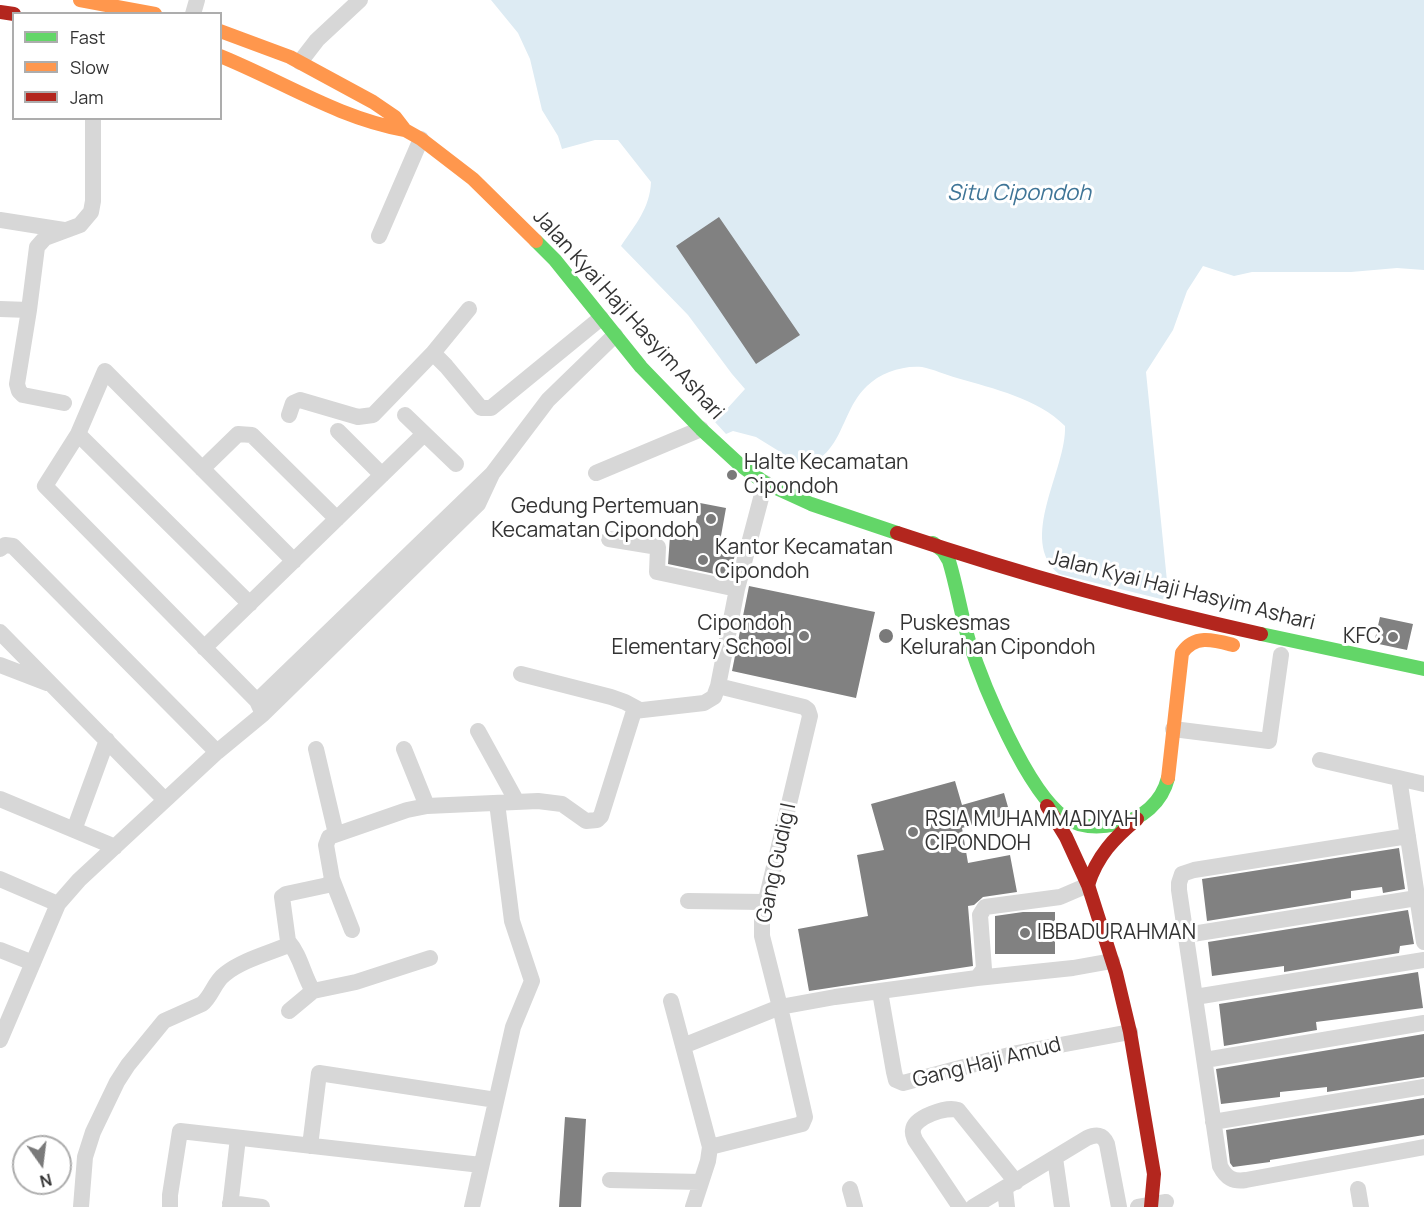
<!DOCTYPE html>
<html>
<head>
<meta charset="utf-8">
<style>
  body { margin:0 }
  #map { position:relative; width:1424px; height:1207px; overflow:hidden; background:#fff; font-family:Manrope,sans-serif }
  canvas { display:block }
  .legend { position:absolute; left:12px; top:12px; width:210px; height:108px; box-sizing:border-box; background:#fff; border:2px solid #adadad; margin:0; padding:8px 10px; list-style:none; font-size:18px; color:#333 }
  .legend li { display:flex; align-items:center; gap:12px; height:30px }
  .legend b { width:30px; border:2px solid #adadad }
  .north { position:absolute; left:12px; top:1135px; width:60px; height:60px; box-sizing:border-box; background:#fff; border:2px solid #adadad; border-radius:50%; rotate:166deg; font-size:16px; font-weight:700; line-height:24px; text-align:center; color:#333 }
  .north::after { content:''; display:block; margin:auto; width:21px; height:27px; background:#7a7a7a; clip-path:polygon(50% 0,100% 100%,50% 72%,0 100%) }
</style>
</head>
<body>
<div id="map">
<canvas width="1424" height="1207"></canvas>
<ul class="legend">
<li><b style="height:8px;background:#63d668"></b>Fast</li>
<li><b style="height:8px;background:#ff974d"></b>Slow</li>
<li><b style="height:8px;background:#b3261e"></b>Jam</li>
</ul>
<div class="north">N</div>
</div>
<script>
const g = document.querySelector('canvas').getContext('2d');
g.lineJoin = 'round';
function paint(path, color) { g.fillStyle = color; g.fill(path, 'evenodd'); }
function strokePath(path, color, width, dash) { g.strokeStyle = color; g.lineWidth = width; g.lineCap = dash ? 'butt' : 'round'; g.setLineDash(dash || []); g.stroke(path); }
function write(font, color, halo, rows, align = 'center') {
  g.font = font + ' Manrope,sans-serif'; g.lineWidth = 6; g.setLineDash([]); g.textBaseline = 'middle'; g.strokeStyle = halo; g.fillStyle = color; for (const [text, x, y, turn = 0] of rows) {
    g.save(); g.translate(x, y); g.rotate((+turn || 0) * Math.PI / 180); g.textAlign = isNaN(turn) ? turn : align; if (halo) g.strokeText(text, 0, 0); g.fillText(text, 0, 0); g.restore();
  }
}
paint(new Path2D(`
  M491,0H1424V270L1397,268L1351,272H1252L1234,276L1203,266L1187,291L1173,330L1146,372L1169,601L1059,574C1017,540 1067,469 1065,426C1037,398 994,389 957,378C946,375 933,369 922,367C903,365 880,373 867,386C840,411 844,455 803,466L756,437L733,431L726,434L715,422L745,389L732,374L688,315L621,246C635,225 650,208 651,182L618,140H595L562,149L558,136L542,110L530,59L518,33Z`), '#ddebf3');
paint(new Path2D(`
  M719,217L800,335L756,364L676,246Z
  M700,503L726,508L719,547L736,551L729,577L668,564L670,536L692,541Z
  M749,586L875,612L856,698L732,671Z
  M1380,617L1413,624L1407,650L1374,643Z
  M955,781L962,805L1004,793L1010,814L962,828L968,863L1010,855L1017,892L983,897L974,905L968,906L973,966L809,991L798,929L868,916L857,855L884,850L871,804Z
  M1399,848L1405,889L1383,893L1382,887L1351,891V898L1207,921L1202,879Z
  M1408,910L1414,944L1400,946L1399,953L1284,972V966L1212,976L1208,942Z
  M1023,912H1055V954H995V916Z
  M1418,972L1423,1008L1316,1022L1317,1030L1224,1046L1219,1004Z
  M1424,1034V1077L1327,1092V1087L1280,1092V1097L1221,1104L1216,1069Z
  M1424,1098V1135L1313,1153L1270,1160V1162L1233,1167L1230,1163L1226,1130Z
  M565,1117L586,1119L581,1207H559Z`), '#818181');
strokePath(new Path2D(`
  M193,14L197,0
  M300,62L317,40L360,0
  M0,220L64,230
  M379,236L421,139
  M0,309L29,310L37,247L45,238L80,225L91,212L93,201V118
  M29,310L17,384L19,391L23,395L64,403
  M433,353L469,309
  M289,415L293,403L300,400L358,417L373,415L433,353L446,366L481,408H491L601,318
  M405,415L456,464
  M338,431L382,475
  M78,434L250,604
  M202,469L238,434L252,435L337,519
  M596,473L701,429
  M609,539L658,547L657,572L737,589
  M0,549L5,545L13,546L217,752
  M0,632L165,800
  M204,648L424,434
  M0,665L47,683
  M521,674L611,697L625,702L638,709
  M257,701L492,474L548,400L615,335
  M263,714L257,701L45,486L78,434L105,371L294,561
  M1173,729L1269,741L1281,655
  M478,731L517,802
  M316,749L336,834
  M404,749L427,806
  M1320,760L1424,784
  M1399,778L1424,942
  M0,799L115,847
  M74,830L107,740
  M1408,836L1194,870L1182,874L1179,883V890L1220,1166C1226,1178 1233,1182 1246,1180L1424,1147
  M0,879L58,904
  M332,879L352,930
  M688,901L764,902
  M1186,935L1417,898
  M288,941C301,956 303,975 313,991L356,982L430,958
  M0,950L33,963
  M977,978L1073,968L1112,961
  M880,992L894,1072L896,1080L903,1083L1017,1053L1130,1032
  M1195,997L1424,960
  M671,1001L710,1147L708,1161L693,1207
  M289,1011L313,991
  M0,1040L58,904L79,880L217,752L263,714L478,504L492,474
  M683,1046L780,1007L762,936V917L810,716L808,710L804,707L718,686
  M1205,1060L1424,1023
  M1213,1122L1424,1087
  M310,1146L319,1073L496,1100
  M710,1147L802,1124L805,1117L780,1007L835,997L977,978L984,969L980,915L985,907L1060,897L1088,885
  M1055,1158L1062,1207
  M610,1180L701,1182
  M850,1189L855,1207
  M1005,1189L1007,1207
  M1358,1189L1361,1207
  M230,1203L262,1207
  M81,1207L85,1157L93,1132L117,1082L128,1065L164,1021L202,1004C212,996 214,982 225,974C241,961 266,954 286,946L288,941L282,897L286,894L328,885L332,879L326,845L329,837L407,810L427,806L538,801L562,804L586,821L597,820L601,816L634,711L704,703L714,697L718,686L737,589L765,483
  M170,1207V1195L180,1131L481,1165
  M230,1207L238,1138
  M472,1207L513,1027L532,981L512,921L497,803
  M960,1207L915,1140C914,1137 912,1133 913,1130C914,1117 947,1106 958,1110L1016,1182
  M973,1207L1087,1138C1096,1134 1103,1134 1107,1144L1119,1207
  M1138,1207L1166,1202`), '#d7d7d7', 16);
strokePath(new Path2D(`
  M536,241L555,260L641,367L701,429L739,464L765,483L811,504L897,533
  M933,543L943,551L949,561C957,587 961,615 969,641C983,685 1027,791 1064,817C1080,828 1099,828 1117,824C1142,820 1162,802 1168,778
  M1261,634L1424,669`), '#63d668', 14);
strokePath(new Path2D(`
  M80,0L155,14
  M220,31L290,57L373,102L395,117L405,130L421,139L473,179L536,241
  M220,56C282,81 338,118 405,130
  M1168,778L1182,653C1195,634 1214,640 1233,645`), '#ff974d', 14);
strokePath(new Path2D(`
  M0,12L14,14
  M897,533C1017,573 1137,607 1261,634
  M1047,806L1066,837L1088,885L1116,973L1130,1032L1154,1174L1151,1207
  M1088,885C1097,856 1114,838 1137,819`), '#b3261e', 14);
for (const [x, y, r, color] of [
  [732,475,6,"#7a7a7a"],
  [711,519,6,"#7a7a7a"],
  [703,560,6,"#7a7a7a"],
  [804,636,6,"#7a7a7a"],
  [886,636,8,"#7a7a7a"],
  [1393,637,6,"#7a7a7a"],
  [913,832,6,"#7a7a7a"],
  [1025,933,6,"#7a7a7a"]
]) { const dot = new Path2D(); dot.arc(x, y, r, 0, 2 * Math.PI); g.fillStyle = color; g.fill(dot); strokePath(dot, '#fff', 2); }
write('21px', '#333', '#fff', [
  ["Jalan Kyai Haji Hasyim Ashari",628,315,48],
  ["Jalan Kyai Haji Hasyim Ashari",1182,591,14],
  ["Gang Gudig I",777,863,-78],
  ["Gang Haji Amud",987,1063,-14]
]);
write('21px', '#333', '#fff', [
  ["Halte Kecamatan",744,463],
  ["Cipondoh",744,487],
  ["Gedung Pertemuan",699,507,"right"],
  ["Kecamatan Cipondoh",699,531,"right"],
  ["Kantor Kecamatan",715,548],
  ["Cipondoh",715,572],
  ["Cipondoh",792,624,"right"],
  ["Elementary School",792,648,"right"],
  ["Puskesmas",900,624],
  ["Kelurahan Cipondoh",900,648],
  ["KFC",1381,637,"right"],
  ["RSIA MUHAMMADIYAH",925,820],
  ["CIPONDOH",925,844],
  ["IBBADURAHMAN",1037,933]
], 'left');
write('italic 22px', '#3f7597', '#fff', [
  ["Situ Cipondoh",1019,194]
]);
</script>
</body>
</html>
